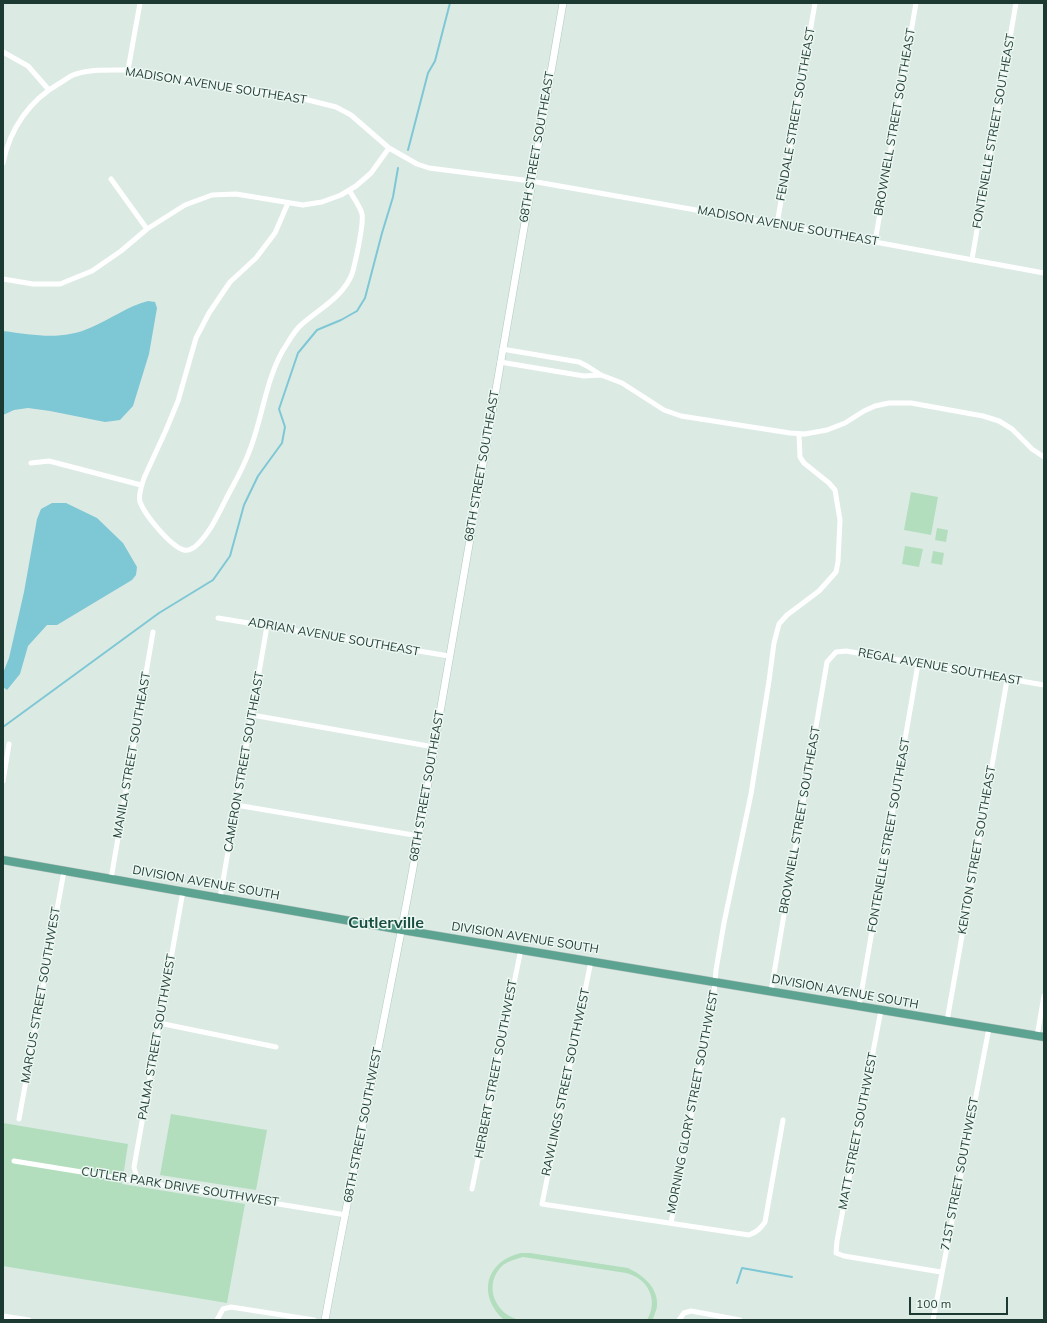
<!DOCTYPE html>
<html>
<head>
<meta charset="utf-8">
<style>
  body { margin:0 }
  #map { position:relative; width:1047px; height:1323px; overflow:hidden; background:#dceae4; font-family:Mulish,sans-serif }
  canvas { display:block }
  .frame { position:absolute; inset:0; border:4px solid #1d3a32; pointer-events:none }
  .scale { position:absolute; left:909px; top:1297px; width:99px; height:18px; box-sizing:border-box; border:2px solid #1d3a32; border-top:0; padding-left:5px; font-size:12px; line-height:14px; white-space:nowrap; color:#1d3a32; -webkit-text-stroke:3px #ecf7f2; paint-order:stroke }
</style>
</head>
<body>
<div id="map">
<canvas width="1047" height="1323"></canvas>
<div class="frame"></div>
<div class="scale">100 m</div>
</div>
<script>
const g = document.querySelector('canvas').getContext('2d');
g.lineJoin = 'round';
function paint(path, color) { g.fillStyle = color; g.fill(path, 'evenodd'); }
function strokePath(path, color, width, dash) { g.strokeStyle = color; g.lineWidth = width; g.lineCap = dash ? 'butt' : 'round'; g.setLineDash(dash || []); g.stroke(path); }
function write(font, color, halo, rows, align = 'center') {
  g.font = font + ' Mulish,sans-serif'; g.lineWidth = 3; g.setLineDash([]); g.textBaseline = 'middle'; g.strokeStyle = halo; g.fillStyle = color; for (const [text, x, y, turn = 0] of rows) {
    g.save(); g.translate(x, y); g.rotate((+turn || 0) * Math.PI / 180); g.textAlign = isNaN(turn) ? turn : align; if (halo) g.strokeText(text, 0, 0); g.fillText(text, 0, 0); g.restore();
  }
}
paint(new Path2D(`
  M911,492L938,497L931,535L904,530Z
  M937,528L948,530L946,542L935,540Z
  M905,546L923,549L919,567L902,564Z
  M933,551L944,553L942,565L931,563Z
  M171,1114L267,1130L256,1190L160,1175Z
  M3,1123L128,1144L122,1184L245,1204L227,1303L3,1266Z
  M521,1253H530L628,1268C643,1275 659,1288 657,1307C656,1311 654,1315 653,1319L647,1320C659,1300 648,1278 626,1273L523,1257C516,1259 509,1261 503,1265C482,1284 495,1316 521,1320H504C477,1296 485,1261 521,1253Z`), '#b2debe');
paint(new Path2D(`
  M148,301L155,302L157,308L149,354L133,406L120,420L105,422L50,411L28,408L14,410L3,415V331C35,335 62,341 92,327C111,319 128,306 148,301Z
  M52,503H66L97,518L123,543L137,567L136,575L132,580L57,625H47L28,646L20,674L7,690L3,687V673L9,658L24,592L37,519L41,509Z`), '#7ec7d5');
strokePath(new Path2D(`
  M408,150L428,73L435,61L450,3
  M3,727L159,613L213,580L230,556L244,505L258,476L282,443L285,427L279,409L298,353L317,330L341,320L357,311L365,298L382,233L393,197L398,168
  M737,1283L742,1268L792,1277`), '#7ec7d5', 2);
const secondary = new Path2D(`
  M325,1320C360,1129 403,939 434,747L563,3`);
const primary = new Path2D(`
  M3,860L402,930L1044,1037`);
strokePath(secondary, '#aecbc0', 8);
strokePath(primary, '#bbc4c2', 9);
strokePath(new Path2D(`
  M3,52L28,66L49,90
  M128,70L140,3
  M3,163C10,128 30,100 60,83C65,80 71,75 76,74C93,69 111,70 128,70L304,99L336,107L351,115L389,148L417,164L429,168L531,181L804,229L1044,273
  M111,179L147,229
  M288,203L275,233L256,258L230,282L209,313L196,338L178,401L166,430L144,478C142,485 138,494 140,502C145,515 170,546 184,550C189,551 194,548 198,544C210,532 217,517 225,501C233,485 243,469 249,452C262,420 265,383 282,352C288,343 293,332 301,325C319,309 343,297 352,274C355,264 364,224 362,214C360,206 353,197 349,190
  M777,224L815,3
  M875,242L916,3
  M972,259L1016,3
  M3,279L33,284H60L92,271L121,251L147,229L185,205L212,195L236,194L303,205L322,202L341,195L356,186L371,173L389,148
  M502,349L579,362L587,366L601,375L622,383L664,410L681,416L790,433L805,434L827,430L845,423L864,411L875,406L889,403H911L983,416L999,421L1012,429L1032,449L1044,457
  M500,362L584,376L601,375
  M31,463L49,461L141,485
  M218,618L449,656
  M252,715L434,747
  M3,781L9,744
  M236,805L419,836
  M111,879L153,632
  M220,898L267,626
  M591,961L542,1204L749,1235C757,1232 760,1229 765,1222L783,1120
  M771,991L827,662L836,652L846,651L1044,685
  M859,1006L918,664
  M881,1010L837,1241L836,1253L844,1256L941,1272
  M947,1021L1007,680
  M159,1023L276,1047
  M1037,1036L1044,996
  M19,1119L64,871
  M14,1161L346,1215
  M141,1181L136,1175L134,1167L183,891
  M472,1189L521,949
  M671,1223L714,993L716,970L724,923L751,794L769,681L774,643L779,624L787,615L819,591L836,572L838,562L840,520L835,490L829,483L804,463L800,457L799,434
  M3,1316L29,1320
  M217,1320L223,1309L231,1307L314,1320
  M679,1320L684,1313L691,1311L740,1320
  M933,1320L989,1028`), '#fff', 5);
strokePath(secondary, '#fff', 7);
strokePath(primary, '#5ca491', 8);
write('12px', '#1d3a32', '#ecf7f2', [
  ["MADISON AVENUE SOUTHEAST",216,86,9],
  ["FENDALE STREET SOUTHEAST",796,114,-80],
  ["BROWNELL STREET SOUTHEAST",895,122,-80],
  ["FONTENELLE STREET SOUTHEAST",994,131,-80],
  ["68TH STREET SOUTHEAST",537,147,-80],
  ["MADISON AVENUE SOUTHEAST",788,226,10],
  ["68TH STREET SOUTHEAST",482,466,-80],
  ["ADRIAN AVENUE SOUTHEAST",334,637,10],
  ["REGAL AVENUE SOUTHEAST",940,667,10],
  ["MANILA STREET SOUTHEAST",132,755,-80],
  ["CAMERON STREET SOUTHEAST",244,762,-80],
  ["68TH STREET SOUTHEAST",427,786,-80],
  ["BROWNELL STREET SOUTHEAST",800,820,-80],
  ["FONTENELLE STREET SOUTHEAST",889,835,-80],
  ["KENTON STREET SOUTHEAST",977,850,-80],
  ["DIVISION AVENUE SOUTH",206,883,10],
  ["DIVISION AVENUE SOUTH",525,938,9],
  ["DIVISION AVENUE SOUTH",845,992,10],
  ["MARCUS STREET SOUTHWEST",41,995,-80],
  ["PALMA STREET SOUTHWEST",157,1037,-80],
  ["HERBERT STREET SOUTHWEST",496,1069,-79],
  ["RAWLINGS STREET SOUTHWEST",566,1082,-78],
  ["MORNING GLORY STREET SOUTHWEST",693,1102,-79],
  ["68TH STREET SOUTHWEST",363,1125,-79],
  ["MATT STREET SOUTHWEST",858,1131,-79],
  ["71ST STREET SOUTHWEST",960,1174,-79],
  ["CUTLER PARK DRIVE SOUTHWEST",180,1187,9]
]);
write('bold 16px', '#184d40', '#ecf7f2', [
  ["Cutlerville",386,923]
]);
</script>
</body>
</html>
